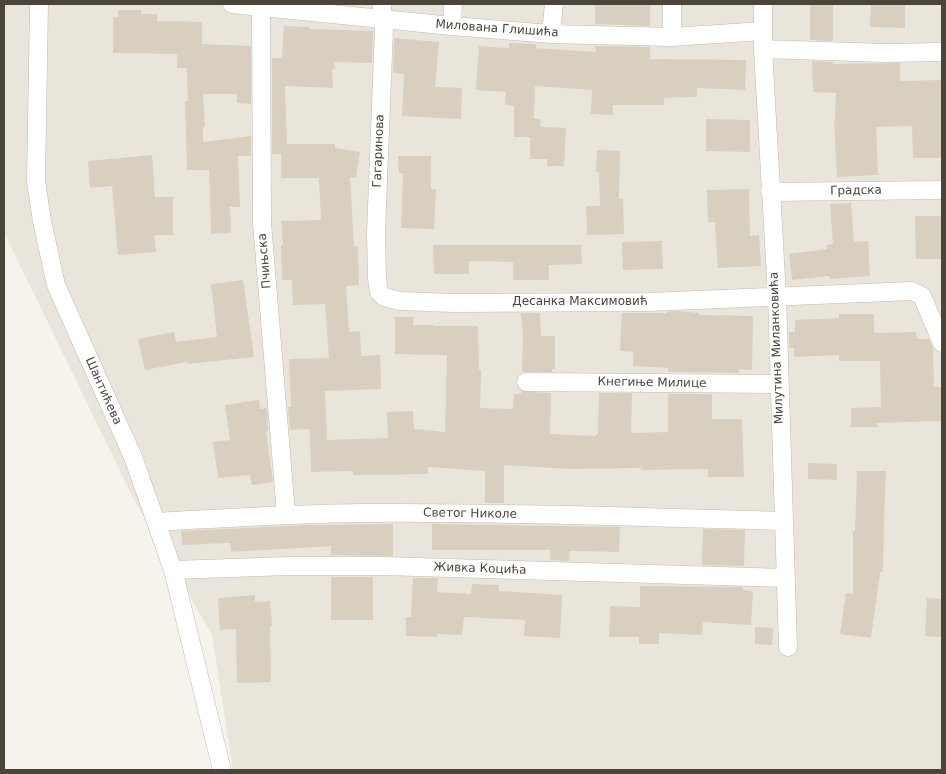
<!DOCTYPE html>
<html>
<head>
<meta charset="utf-8">
<style>
  body { margin:0 }
  #map { position:relative; width:946px; height:774px; overflow:hidden; background:#f6f3ec; font-family:"DejaVu Sans",sans-serif }
  canvas { display:block }
  .frame { position:absolute; inset:0; border:5px solid #4b4439; pointer-events:none }
</style>
</head>
<body>
<div id="map">
<canvas width="946" height="774"></canvas>
<div class="frame"></div>
</div>
<script>
const g = document.querySelector('canvas').getContext('2d');
g.lineJoin = 'round';
function paint(path, color) { g.fillStyle = color; g.fill(path, 'evenodd'); }
function strokePath(path, color, width, dash) { g.strokeStyle = color; g.lineWidth = width; g.lineCap = dash ? 'butt' : 'round'; g.setLineDash(dash || []); g.stroke(path); }
function write(font, color, halo, rows, align = 'center') {
  g.font = font + ' "DejaVu Sans",sans-serif'; g.lineWidth = 4; g.setLineDash([]); g.textBaseline = 'middle'; g.strokeStyle = halo; g.fillStyle = color; for (const [text, x, y, turn = 0] of rows) {
    g.save(); g.translate(x, y); g.rotate((+turn || 0) * Math.PI / 180); g.textAlign = isNaN(turn) ? turn : align; if (halo) g.strokeText(text, 0, 0); g.fillText(text, 0, 0); g.restore();
  }
}
paint(new Path2D(`
  M4,4H942V770H233L212,635L132,496L4,232Z`), '#eae5da');
paint(new Path2D(`
  M595,4H650V26L595,24Z
  M810,4H833V41L810,40Z
  M871,4H905V28L870,27Z
  M118,10H141V14H157V21L202,22V44L251,46V104L237,103V94H203L205,127H203V142L251,136V156H238L240,207H230L231,233L211,234L209,170H187L185,101H188L187,68H177V54L113,53V17H118Z
  M284,26L309,27V29L373,31L372,63L334,62L335,69H332L333,88L285,86L287,144H335V148L360,152L356,178L350,177L354,246H358L359,285L346,286L349,332L360,331L361,356L380,355L381,389L325,391L327,440L388,438L387,412L413,411L414,429L445,432L447,355L395,354V317H413V325H434V326H478L479,370H481L480,408L513,409L514,394H521V391L551,393L550,434L596,436V434H598L599,393H632L631,433L668,432V394H712V419H742L744,477H708V469L641,470V468L568,469L504,465V503H485V471L428,467V474L353,475V471L311,472L310,429L290,430L288,407H291L289,359L329,358L325,304L293,305L292,280H282L281,245H283L281,221L321,220L319,178H281V154H272V58H282Z
  M394,38L439,42L435,87L462,88L461,119L402,116L404,74L393,73Z
  M509,43L536,44V48L596,52L595,46L650,47V59L746,60L745,90L697,88V97L664,98V105H613V115L591,114L592,90L535,86L534,119H540L541,127L566,128L564,166H547V159H530V137H514V106L505,105L506,92L476,90L479,46L509,48Z
  M812,61L833,62V64L900,63V81L942,80V158H913L912,126L876,127L878,175L837,177L834,121H835L836,93L813,92Z
  M706,119L750,120V152L706,151Z
  M597,150L620,151L619,199H623L624,234L587,235L586,206H600L599,172H596Z
  M152,155L155,197H173V235H154L156,252L118,255L112,186L90,188L88,161Z
  M398,156H431V189H436L434,229L401,228L403,173H399Z
  M749,189L750,236L759,235L761,266L718,268L715,222H708L707,190Z
  M851,203L854,242L868,241L870,276L830,279L829,276L792,280L789,254L827,249V245L833,244L830,204Z
  M915,216H942V259H916Z
  M662,241L663,269L623,270L622,242Z
  M433,245H581L582,264L549,265V280H513V262L469,261V274H434Z
  M243,280L254,357L188,364L187,362L145,370L138,339L174,332L176,342L217,337L211,284Z
  M678,311L699,313V315L753,316L752,370L739,369V373L668,372V368L633,366V352L620,351L622,313H666V312Z
  M521,313H540L541,336H555V369H552V372H522L523,329H522Z
  M839,314H874V333L916,332L917,339H929L933,348L934,387H942V421L877,423V427H851V408L881,407L880,361H839V355L794,357V348H789V332H795V320L839,318Z
  M259,400L260,409L267,408L268,431H266L273,482L252,485L250,475L218,478L213,442L230,440L225,405Z
  M808,463L837,464V480L808,479Z
  M857,471H886L884,518L883,572H880L871,638L840,634L846,593L853,594V531H855Z
  M393,524V556L331,555V546L231,552L230,543L182,545L181,531L309,525Z
  M432,524L620,527L619,552L570,551L569,561L550,560L551,550H432Z
  M703,529L745,530L744,566L702,565Z
  M331,577H373V620H331Z
  M413,578H438L437,592L471,594L472,584L499,585V591L562,595L560,638L524,636L525,620L464,617L462,635L437,634V637L406,636V617H411Z
  M640,586L743,587V590L753,591L751,625L703,622L702,635L659,633V644H639V637H609L610,606L640,607Z
  M255,595V602L270,601L272,626H270L271,682L237,683L236,629L220,630L218,598Z
  M927,598L942,599V637L925,636Z
  M755,627L773,628L772,645L755,644Z`), '#d8cfc1');
const minor = new Path2D(`
  M39,4L36,181L42,221L56,285L133,457L173,570L222,770
  M232,4L452,26L551,34L672,37L763,31
  M382,4V18L384,28L376,233L377,278L379,292L384,297L400,301L452,303L649,302L912,291L922,296L942,343
  M763,4V49L777,296L788,647
  M261,7L262,223L286,514
  M452,26L453,4
  M551,34L554,4
  M672,37V4
  M763,49L885,53L942,52
  M770,192L942,190
  M526,382L779,384
  M156,522C224,518 292,514 360,513C501,512 643,517 784,521
  M173,570L289,566H383L786,578`);
strokePath(minor, '#c2bbae', 19);
strokePath(minor, '#fff', 18);
write('12px', '#4b4439', '#fff', [
  ["Милована Глишића",497,29,4],
  ["Гагаринова",379,151,-88],
  ["Градска",856,191,-1],
  ["Пчињска",265,261,-95],
  ["Десанка Максимовић",580,302],
  ["Милутина Миланковића",777,348,-92],
  ["Кнегиње Милице",652,383,1],
  ["Шантићева",103,391,66],
  ["Светог Николе",470,514,1],
  ["Живка Коцића",480,569,2]
]);
</script>
</body>
</html>
